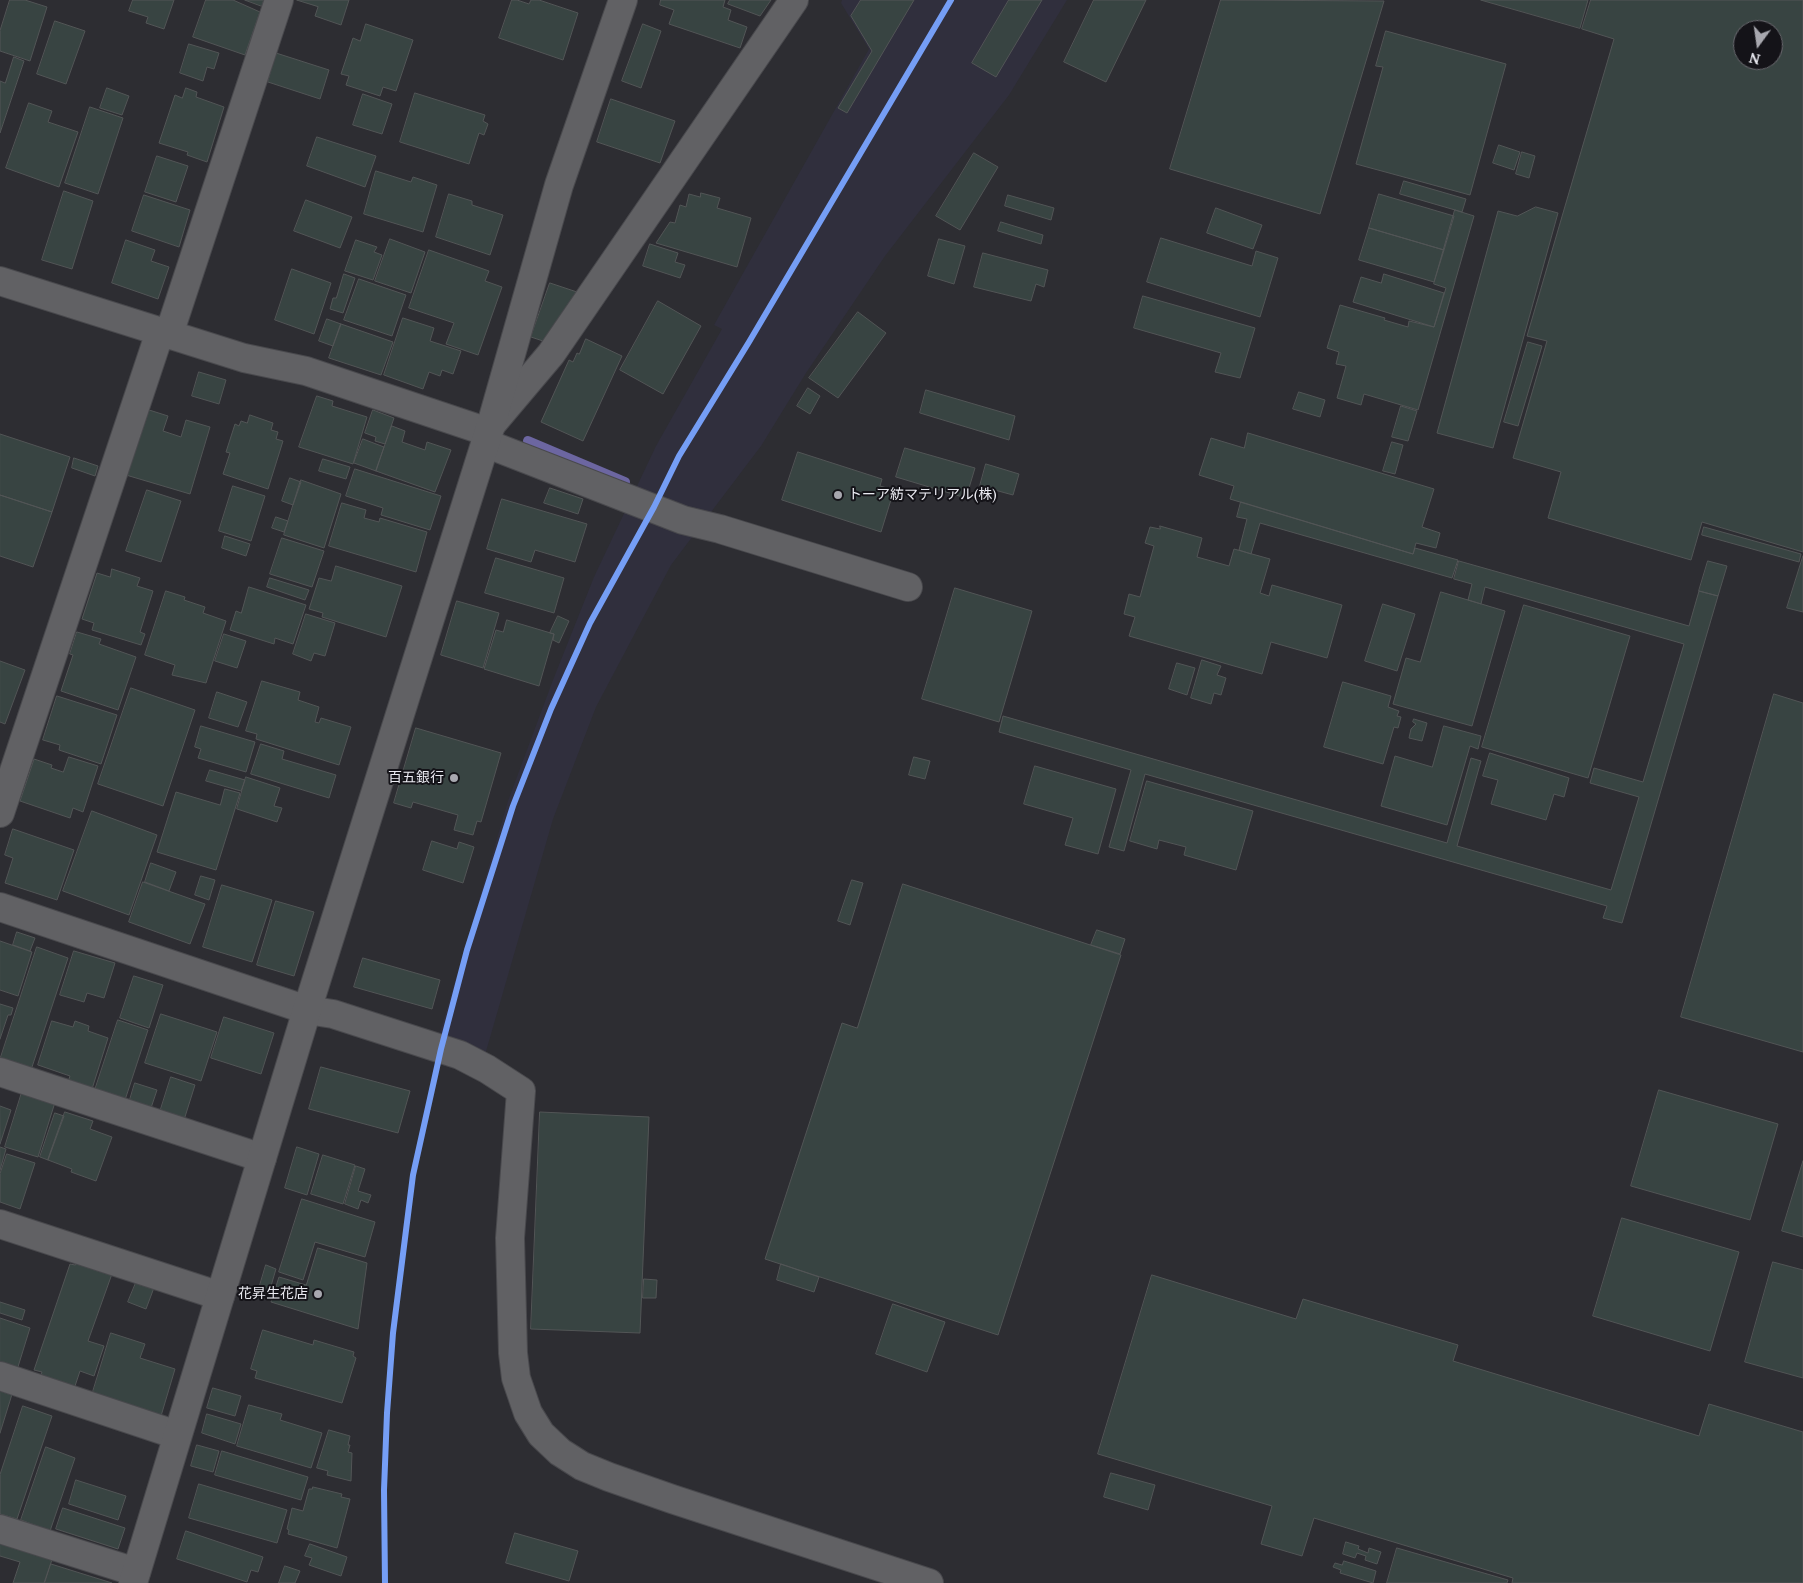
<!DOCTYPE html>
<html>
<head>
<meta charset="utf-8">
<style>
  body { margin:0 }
  #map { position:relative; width:1803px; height:1583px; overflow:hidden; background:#2d2d32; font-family:Lora,serif }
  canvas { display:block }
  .north { position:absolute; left:1733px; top:20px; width:50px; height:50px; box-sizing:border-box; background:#141318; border:1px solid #6a696f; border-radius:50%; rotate:194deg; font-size:14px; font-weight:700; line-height:20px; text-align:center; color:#ebebf2 }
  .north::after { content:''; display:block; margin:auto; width:18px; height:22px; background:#a8a8af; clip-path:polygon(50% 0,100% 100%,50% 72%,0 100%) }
</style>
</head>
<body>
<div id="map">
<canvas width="1803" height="1583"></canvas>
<div class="north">N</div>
</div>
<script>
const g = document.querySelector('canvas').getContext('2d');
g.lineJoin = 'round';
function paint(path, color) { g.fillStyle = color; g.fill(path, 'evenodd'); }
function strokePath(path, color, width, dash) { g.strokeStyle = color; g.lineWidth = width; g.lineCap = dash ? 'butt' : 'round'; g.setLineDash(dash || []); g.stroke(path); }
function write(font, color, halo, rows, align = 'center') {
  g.font = font + ' Lora,"Noto Sans JP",serif'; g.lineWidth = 4; g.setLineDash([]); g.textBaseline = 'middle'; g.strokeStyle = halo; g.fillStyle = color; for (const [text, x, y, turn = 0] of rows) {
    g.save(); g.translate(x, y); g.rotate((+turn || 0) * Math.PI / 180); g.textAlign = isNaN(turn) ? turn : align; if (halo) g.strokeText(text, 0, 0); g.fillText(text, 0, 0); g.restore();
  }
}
paint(new Path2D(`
  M842,0H1067L1009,95L885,256L806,373L761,446L671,565L596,707L553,819L485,1055L438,1039L508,801L553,680L594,577L656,446L722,329L714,325L869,49L841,3Z`), '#302f3d');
strokePath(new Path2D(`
  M528,441L625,482`), '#6c66a1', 10);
const building = new Path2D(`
  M10,0H25L47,7L30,61L0,51V31Z
  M133,0H174L164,29L146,23L148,17L129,11Z
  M206,0H233L260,12L245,55L193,37Z
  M245,0H264L262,6Z
  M297,0H349L341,25L315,16L318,7Z
  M512,0H517L529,4L531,0H539L578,13L563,60L499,38Z
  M661,0H725L723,7L731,10L728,20L747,27L740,48L669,24L674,10L660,5Z
  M730,0H771L760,16L728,4Z
  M861,0H914L847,113L838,108L872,51L851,16Z
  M1009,0H1042L996,77L972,63Z
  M1094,0H1146L1106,82L1064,62Z
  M1221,0L1384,1L1320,214L1170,169Z
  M1481,0H1588L1580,28Z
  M1591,0H1803V552L1702,522L1691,560L1548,518L1561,472L1513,458L1547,341L1527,336L1614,39L1582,29ZM1743,30H1773V60H1743Z
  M55,21L85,31L66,84L37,74Z
  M366,24L413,40L396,91L383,87L380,96L346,85L349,76L341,74L353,38L360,41Z
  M643,24L661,31L641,88L622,81Z
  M1386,31L1506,64L1470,195L1356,164L1383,67L1376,66Z
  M189,44L219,53L214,69L207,67L203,81L180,73Z
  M276,53L329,70L320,99L268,82Z
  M14,57L24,61L0,133V81L5,83Z
  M107,88L129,96L122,115L100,108Z
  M186,88L197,92L196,97L224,107L207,162L187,155L188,152L159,143L175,95L182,98Z
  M415,93L485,115L483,121L488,124L484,135L479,133L469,164L400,142Z
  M363,94L392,104L382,134L353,125Z
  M611,99L675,121L660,163L597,142Z
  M29,103L52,111L48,122L78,132L59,187L6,168Z
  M90,107L123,118L98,194L65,183Z
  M317,137L376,156L365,187L307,166Z
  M1499,145L1520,152L1514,170L1493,163Z
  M1522,152L1535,156L1529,178L1516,174Z
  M974,153L998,167L960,230L936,216Z
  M157,156L188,166L176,202L145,192Z
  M376,171L411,182L413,177L437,185L423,232L364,214Z
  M1404,181L1466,199L1462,212L1400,194Z
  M64,191L93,201L72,269L42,260Z
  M701,193L720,198L717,208L751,218L737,267L656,243L670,222L675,223L680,205L686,207L689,194L700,197Z
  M449,194L472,201V205L503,215L490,255L436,237Z
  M1379,194L1454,216L1444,250L1369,228Z
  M144,195L190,210L179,247L132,231Z
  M1008,195L1054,208L1051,220L1005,206Z
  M306,200L352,217L340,248L294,231Z
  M1536,207L1558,213L1493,448L1437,433L1498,211L1517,216Z
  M1216,208L1262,225L1253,249L1207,233Z
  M1455,210L1474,216L1418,410L1364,394L1361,405L1337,398L1346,366L1336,364L1339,352L1327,348L1340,305L1385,318L1384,320L1408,327L1409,321L1434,327L1446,288L1434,284Z
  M1001,222L1043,235L1041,244L998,231Z
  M1369,228L1444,250L1434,282L1359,260Z
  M1161,238L1252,266L1256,251L1278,258L1260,317L1147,282Z
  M390,239L425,252L411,293L375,281Z
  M939,239L965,246L954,284L928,276Z
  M126,240L155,250L151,261L169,267L158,299L112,283Z
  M356,240L377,247L374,252L382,255L373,280L345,271Z
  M650,244L678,253L675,262L685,265L680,278L643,266Z
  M429,250L489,271L485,281L502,287L478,355L446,344L454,323L409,308Z
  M983,253L1048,270L1044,287L1036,284L1031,301L974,287Z
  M292,269L331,283L314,334L275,320Z
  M344,274L355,278L343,313L330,309L333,298H336Z
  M1384,274L1444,293L1434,327L1353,302L1361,277L1381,283Z
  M359,279L406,295L392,336L344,320Z
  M550,283L577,292L543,341L531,337Z
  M1143,296L1255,328L1240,378L1215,372L1221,353L1134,328Z
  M658,301L701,326L663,394L620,370Z
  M858,312L886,333L838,398L809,378Z
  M403,318L434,328L430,341L461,351L453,374L442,370L440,376L429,372L423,389L384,375Z
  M327,319L341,324L333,346L319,341Z
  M341,324L393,342L381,375L329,358Z
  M586,339L622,356L583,441L541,422L569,360L573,362L577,353L579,354Z
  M1528,342L1542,346L1518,426L1504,422Z
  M199,372L226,380L219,404L192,396Z
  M808,388L820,396L810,414L797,406Z
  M926,390L1015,416L1009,440L920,413Z
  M1299,392L1325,400L1320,417L1293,409Z
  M317,396L333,401L332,406L367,417L353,464L299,447Z
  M1401,406L1417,411L1408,441L1392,437Z
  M146,409L168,416L163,431L181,437L186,420L210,427L190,494L126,475Z
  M373,410L394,418L385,444L375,441L376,437L365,433Z
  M250,415L273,423L271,430L278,432L276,439L283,441L268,489L223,474L230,453L226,452L235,424L239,426L241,421L247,423Z
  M392,426L405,431L402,442L425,450L427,442L451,450L435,492L376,471Z
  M1248,433L1434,489L1422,527L1440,533L1436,548L1416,543L1413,554L1230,499L1234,486L1199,475L1211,438L1244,448Z
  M0,434L70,457L52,512L0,495Z
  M363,439L384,447L376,471L354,463Z
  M1392,442L1403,445L1395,474L1383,471Z
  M905,448L975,468L966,498L896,477Z
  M798,452L882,479L880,486L894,490L881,532L782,500Z
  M74,458L98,466L95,476L72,468Z
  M323,459L350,467L346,479L319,471Z
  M986,464L1019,474L1013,495L980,486Z
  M355,469L441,496L430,530L381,515L383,508L346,496Z
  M290,478L301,482L293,505L282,501Z
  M301,480L341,494L324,548L284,535Z
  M233,486L265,496L251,541L219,531Z
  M550,488L583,499L578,514L544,503Z
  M147,490L181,501L161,562L126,551Z
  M0,495L52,512L33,567L0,556Z
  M502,499L587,524L575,562L535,550L531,562L487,549Z
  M1241,502L1413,554L1415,548L1458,560L1452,578L1260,523L1251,554L1239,550L1247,519L1237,517Z
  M342,503L366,510L364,518L379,522L380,518L427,532L416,572L329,546Z
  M276,517L288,521L284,532L272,528Z
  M1160,526L1202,538L1197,557L1229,566L1234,549L1270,559L1260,593L1269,596L1272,585L1342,605L1327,658L1271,642L1262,674L1129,636L1135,617L1124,614L1129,594L1140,597L1154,546L1145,543L1150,527L1160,529Z
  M1704,527L1801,554L1799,562L1702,535Z
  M225,536L250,544L246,556L222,548Z
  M282,538L324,551L312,587L270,574Z
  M1803,556V612L1787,608Z
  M496,558L564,578L554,613L485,593Z
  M1459,561L1689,626L1699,591L1718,596L1622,923L1603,918L1607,906L1145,774L1124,851L1109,847L1131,770L999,732L1003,716L1447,843L1471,758L1481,761L1457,846L1611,890L1639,797L1590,783L1594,768L1643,782L1684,644L1485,587L1481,604L1468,600L1472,584L1454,579Z
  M1708,561L1727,566L1718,596L1699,591Z
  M336,566L402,586L386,637L322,617L323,613L309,609L319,578L331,581Z
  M112,569L140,578L137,586L153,591L140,632L145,634L141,645L92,630L94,623L82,619L97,573L110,577Z
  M270,578L309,590L305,600L267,587Z
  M249,587L306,605L293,644L275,638L274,644L230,630L236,611L241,613Z
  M955,588L1032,611L999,722L922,699Z
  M166,591L185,597L184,600L205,607L203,613L226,621L206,683L172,675L175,665L145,655Z
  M1441,592L1505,611L1472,726L1393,704L1406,658L1420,662Z
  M457,601L499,613L483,668L441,655Z
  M1383,604L1415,614L1397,671L1365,661Z
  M1524,605L1630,636L1588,778L1482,747Z
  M306,614L335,623L325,656L314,653L311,661L293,654Z
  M558,616L569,621L559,643L553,640L554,634L550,633Z
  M507,620L554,634L539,686L484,669L496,630L503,632Z
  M77,632L101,639L99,644L136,657L118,710L61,691L73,655L70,654Z
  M224,634L246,641L237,668L215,661Z
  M1202,660L1221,666L1217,675L1226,678L1221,695L1214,693L1211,704L1191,698Z
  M0,661L25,670L5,724L0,722Z
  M1177,663L1195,668L1187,695L1169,689Z
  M262,681L300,692L298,700L319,707L315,722L319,723L321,718L351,727L339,765L256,739L257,734L246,731Z
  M1343,682L1391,696L1388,707L1399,711L1397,716L1401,717L1398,728L1394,727L1383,764L1324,747Z
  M131,688L195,710L163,806L98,784Z
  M217,692L247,702L238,727L209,718Z
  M1774,694L1803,703V1052L1681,1017Z
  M57,696L117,715L101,764L59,750L60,745L43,740Z
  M1414,719L1427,723L1422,741L1409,738L1411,729L1416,724L1413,722Z
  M201,726L255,742L246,772L198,758L201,749L195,747Z
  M1444,726L1481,736L1478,749L1470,746L1447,825L1381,806L1395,756L1432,767Z
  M416,728L501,753L481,822L477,821L473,835L454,830L458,815L413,802L411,808L394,803Z
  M261,744L284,751L282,759L336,775L329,798L251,774Z
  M1490,753L1569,778L1564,797L1554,794L1546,820L1491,804L1498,780L1483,776Z
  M69,757L98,766L83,812L73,808L70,818L20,801L34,759L52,765L51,768L63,772Z
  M914,757L930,761L925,779L909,775Z
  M1035,766L1116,789L1098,854L1065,845L1073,818L1024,804Z
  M210,770L245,780L241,791L206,781Z
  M246,777L280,788L274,806L282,808L277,822L237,809Z
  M1147,781L1253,811L1236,870L1184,855L1186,847L1159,840L1157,849L1130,841Z
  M225,789L240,793L216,870L157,852L176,792L220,805Z
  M92,811L157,835L129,915L63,891Z
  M13,829L74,850L57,900L5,883L13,858L5,855Z
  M432,841L457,849L459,842L474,847L463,883L423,870Z
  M151,863L176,872L169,891L145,882Z
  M201,876L215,880L209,900L195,895Z
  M852,880L863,883L850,925L838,921Z
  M143,882L205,904L190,944L129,922Z
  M903,884L1121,955L998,1335L765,1259L842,1023L857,1028Z
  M222,885L272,900L252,962L203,947Z
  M276,901L314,912L294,976L257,965Z
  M1097,930L1125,939L1120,954L1091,945Z
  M17,932L35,938L30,951L13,945Z
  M0,941L32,952L18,996L0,990Z
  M37,947L68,958L31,1070L0,1060Z
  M74,951L115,963L104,998L87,993L84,1002L60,995Z
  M363,958L440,980L432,1009L354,987Z
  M134,976L163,985L149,1028L120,1018Z
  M0,1004L13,1008L11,1015H8L0,1039Z
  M161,1014L217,1032L201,1081L145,1063Z
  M224,1017L274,1033L261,1074L211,1058Z
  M118,1020L148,1030L125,1100L95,1090Z
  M52,1021L73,1027L75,1021L89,1026L88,1031L108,1038L92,1089L68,1082L70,1076L38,1065Z
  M321,1067L410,1091L398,1133L309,1109Z
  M171,1077L195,1085L184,1120L160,1112Z
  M135,1083L157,1090L150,1111L129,1103Z
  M23,1089L56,1099L38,1157L5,1147Z
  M1659,1090L1778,1124L1750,1220L1631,1186Z
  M0,1106L11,1110L0,1144Z
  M65,1112L93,1121L90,1129L112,1137L96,1181L71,1172L72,1169L48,1160Z
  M540,1112L649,1117L640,1333L531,1329Z
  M55,1113L64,1116L48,1160L40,1157Z
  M0,1147L6,1149L0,1170Z
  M297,1147L319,1154L307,1195L285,1188Z
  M7,1154L35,1163L20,1209L0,1202V1174Z
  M323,1155L355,1165L343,1204L311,1194Z
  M1803,1161V1237L1782,1231Z
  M356,1166L365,1169L358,1191L371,1195L368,1203L361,1200L358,1209L345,1204Z
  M302,1199L375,1222L365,1257L315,1242L303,1280L279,1272Z
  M1622,1218L1739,1252L1710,1351L1593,1316Z
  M318,1248L367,1263L358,1329L271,1302L279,1277L306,1285Z
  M78,1259L113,1271L88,1341L104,1346L94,1376L80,1371L74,1389L40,1377L42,1372L34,1370L70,1264L75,1265Z
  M1773,1262L1803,1270V1378L1745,1362Z
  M781,1264L819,1277L814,1292L777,1280Z
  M266,1265L276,1269L268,1296L258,1292Z
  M1152,1275L1296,1319L1303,1299L1458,1345L1453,1361L1699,1436L1709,1404L1803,1432V1583H1512L1513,1578L1314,1518L1302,1556L1261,1544L1272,1506L1098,1454Z
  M138,1278L155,1285L146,1309L128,1302Z
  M644,1279L657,1280L656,1298H643Z
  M0,1302L25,1310L22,1320L0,1313Z
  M893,1304L945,1322L927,1372L876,1354Z
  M0,1318L30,1328L17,1370L0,1365Z
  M263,1330L313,1345L314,1340L354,1352L353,1356L356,1358L342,1403L255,1378L257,1371L251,1369Z
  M111,1333L145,1344L140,1358L175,1369L161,1416L92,1395Z
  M0,1387L13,1391L0,1433Z
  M213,1388L241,1396L235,1416L207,1408Z
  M249,1405L282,1414L280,1420L322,1433L311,1468L237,1446Z
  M23,1406L52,1416L17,1519L0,1514V1475Z
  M207,1414L241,1424L235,1444L202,1433Z
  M329,1430L350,1436L348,1445H350L348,1452L352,1453L351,1481L327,1475L328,1471L317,1468Z
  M197,1445L219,1451L213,1472L191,1466Z
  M46,1447L75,1458L50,1531L21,1520Z
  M222,1451L308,1477L301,1500L215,1475Z
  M1111,1473L1155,1485L1148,1510L1104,1497Z
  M76,1480L126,1496L118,1520L69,1504Z
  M199,1484L287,1510L277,1543L189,1518Z
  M313,1487L342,1494L341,1497L350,1499L337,1548L288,1534L289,1530L287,1529L292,1508L303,1511L309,1489H312Z
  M63,1508L125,1528L118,1549L56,1529Z
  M186,1531L263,1557L258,1572L251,1570L247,1582L177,1559Z
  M0,1533L55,1551L44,1583H13L20,1562L0,1556Z
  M515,1533L578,1551L569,1581L506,1563Z
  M1346,1542L1359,1546L1358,1549L1368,1553L1369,1548L1381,1552L1377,1564L1365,1560L1366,1556L1357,1553L1355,1558L1343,1554Z
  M310,1544L347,1557L341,1576L309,1565L312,1558L305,1556Z
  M1397,1548L1508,1580L1507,1583H1387Z
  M1344,1561L1376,1571L1373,1583L1340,1573L1341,1570L1333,1567L1335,1563L1342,1565Z
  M51,1564L112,1583H45Z
  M285,1566L300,1571L295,1583H279Z`);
paint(building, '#384442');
strokePath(building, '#525556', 1);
const street = new Path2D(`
  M0,281L244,358L306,371L488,432
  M169,334L279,0
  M491,425L551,354L794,0
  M485,443L683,520L720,529L908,587
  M0,813L160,332
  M0,907L307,1010L333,1014L460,1055L487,1069L521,1091L510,1238L513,1353L516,1378L528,1413L541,1434L560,1452L582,1466L609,1477L672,1499L929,1583
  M0,1072L262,1158
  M0,1224L220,1296
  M0,1376L177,1435
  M0,1529L136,1572`);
const secondary = new Path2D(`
  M133,1583L307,1010L491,425L559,185L623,0`);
strokePath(street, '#49494d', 30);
strokePath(secondary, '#49494d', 30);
strokePath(street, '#616164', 28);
strokePath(secondary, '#616164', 28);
strokePath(new Path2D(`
  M385,1583L384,1490L387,1413L393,1333L413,1175L441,1049L467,950L513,806L551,709L590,623L654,507L679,456L749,342L951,0`), '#759ef5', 6);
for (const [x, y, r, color] of [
  [838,495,5,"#a8a8af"],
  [454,778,5,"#a8a8af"],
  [318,1294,5,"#a8a8af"]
]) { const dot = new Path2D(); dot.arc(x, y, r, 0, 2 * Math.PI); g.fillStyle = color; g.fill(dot); strokePath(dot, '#141318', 2); }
write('14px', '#ebebf2', '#141318', [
  ["トーア紡マテリアル(株)",848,495,"left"],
  ["百五銀行",444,778],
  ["花昇生花店",308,1294]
], 'right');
</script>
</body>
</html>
